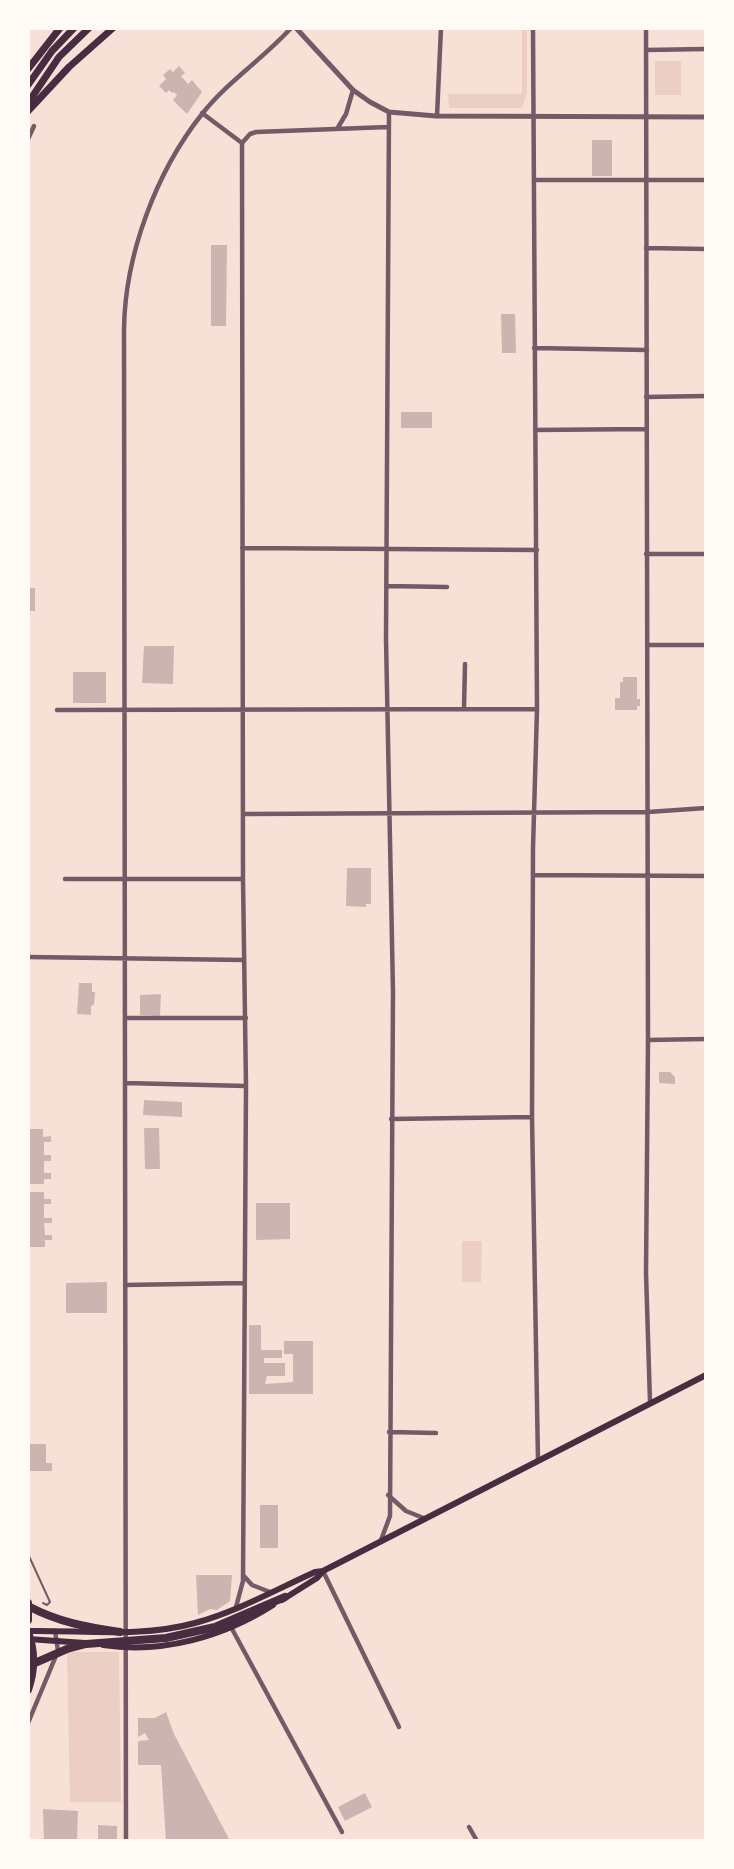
<!DOCTYPE html>
<html>
<head>
<meta charset="utf-8">
<style>
  body { margin:0 }
  #map { position:relative; width:734px; height:1869px; overflow:hidden; background:#f7e1d7; font-family:Quicksand,sans-serif }
  canvas { display:block }
  .frame { position:absolute; inset:0; border:30px solid #fffaf5; pointer-events:none }
</style>
</head>
<body>
<div id="map">
<canvas width="734" height="1869"></canvas>
<div class="frame"></div>
</div>
<script>
const g = document.querySelector('canvas').getContext('2d');
g.lineJoin = 'round';
function paint(path, color) { g.fillStyle = color; g.fill(path, 'evenodd'); }
function strokePath(path, color, width, dash) { g.strokeStyle = color; g.lineWidth = width; g.lineCap = dash ? 'butt' : 'round'; g.setLineDash(dash || []); g.stroke(path); }
paint(new Path2D(`
  M522,28H527V93L522,108H449L448,94H522Z
  M655,61H681V95H655Z
  M462,1241H482L481,1282H462Z
  M67,1652H119L121,1802H70Z`), '#ebcfc5');
paint(new Path2D(`
  M179,66L185,73L181,76L188,84L192,80L202,92L187,114L173,100L177,95L174,92L172,93L169,90L166,93L159,86L166,79L163,75L170,69L173,72Z
  M592,140H612V176H592Z
  M211,245H227L226,326H211Z
  M501,314H515L516,353H502Z
  M401,412H432V428H401Z
  M28,588H35V611H28Z
  M144,646H174L173,684L142,683Z
  M73,672H106V703H73Z
  M623,677H637V699H640V706H637V710H615V698H620V682H623Z
  M347,868H371V904H366V907L346,906Z
  M79,983H92V992H95L94,1005L91,1006V1015L77,1014Z
  M161,994L160,1016L140,1015V995Z
  M659,1072H670L675,1077V1084L659,1083Z
  M144,1100L182,1102V1117L143,1115Z
  M144,1128H159L160,1169H145Z
  M28,1129H43V1137L51,1136V1142H44V1155H51V1161H44V1173H51V1179H44V1184H28Z
  M28,1192H44V1199H51V1204H44V1218H52V1223H44L45,1235H52V1240H45V1247H28Z
  M256,1203H290V1239L256,1240Z
  M107,1282V1313H66V1283Z
  M249,1325H261V1350H282V1358H264V1363H285V1376H267L265,1384L293,1382V1354H284V1341H313V1394H249Z
  M28,1444H46V1463H52V1471H28Z
  M260,1505H278V1548H260Z
  M196,1575H232L230,1601L217,1610L210,1609L198,1615Z
  M166,1712L174,1734L230,1841H166L161,1765H138V1741L149,1740L145,1733L138,1737V1718H155Z
  M365,1793L372,1807L345,1821L338,1807Z
  M43,1809L78,1811L77,1841H44Z
  M98,1825L117,1826V1841H98Z`), '#ccb4b1');
strokePath(new Path2D(`
  M28,1554L50,1602L47,1605L43,1603`), '#755966', 2);
strokePath(new Path2D(`
  M533,28L537,709L533,848L532,1117L538,1461
  M646,28L648,1040L646,1273L650,1402
  M646,50L706,49
  M202,113L242,143
  M437,116L441,28
  M337,129L346,114L353,90
  M28,139L34,126
  M534,180H706
  M646,248L706,249
  M534,348L647,350
  M646,397L706,396
  M535,430L646,429
  M242,548L537,550
  M646,554H706
  M387,586L447,587
  M647,645H706
  M464,708L465,664
  M57,710L537,709
  M244,814L648,812L706,808
  M533,875L706,876
  M65,879H243
  M28,957L244,960
  M125,1018H246
  M648,1040L706,1039
  M125,1083L246,1086
  M391,1119L532,1117
  M125,1285L243,1283
  M389,1432L436,1433
  M388,1495L406,1511L426,1519
  M381,1540L390,1516L393,992L386,639L389,112
  M323,1571L399,1727
  M243,1575L252,1585L270,1592
  M236,1607L243,1581L246,1086L243,879L242,143L250,134L256,132L388,127
  M231,1627L342,1832
  M28,1723L58,1651L55,1631
  M469,1827L477,1841
  M126,1841L124,329C125,255 156,172 202,114C227,82 263,59 291,28`), '#755966', 4.5);
strokePath(new Path2D(`
  M296,28L353,90L370,102L389,112L436,116L706,117`), '#755966', 5);
strokePath(new Path2D(`
  M282,1600L317,1578L323,1571
  M28,1631C83,1630 141,1638 195,1623C238,1611 275,1590 315,1572L323,1571L706,1375
  M28,1639L85,1643
  M103,1645C162,1654 223,1637 273,1605`), '#4a2c40', 6);
strokePath(new Path2D(`
  M28,69L60,28
  M28,85L52,51L74,28
  M28,103L59,57L89,28
  M28,111L69,67L113,28`), '#4a2c40', 7);
strokePath(new Path2D(`
  M28,1603V1620
  M28,1606C58,1622 86,1627 120,1632
  M28,1632C35,1652 35,1669 28,1690
  M28,1666L67,1649L86,1644L166,1638L215,1627L285,1597`), '#4a2c40', 8);
</script>
</body>
</html>
